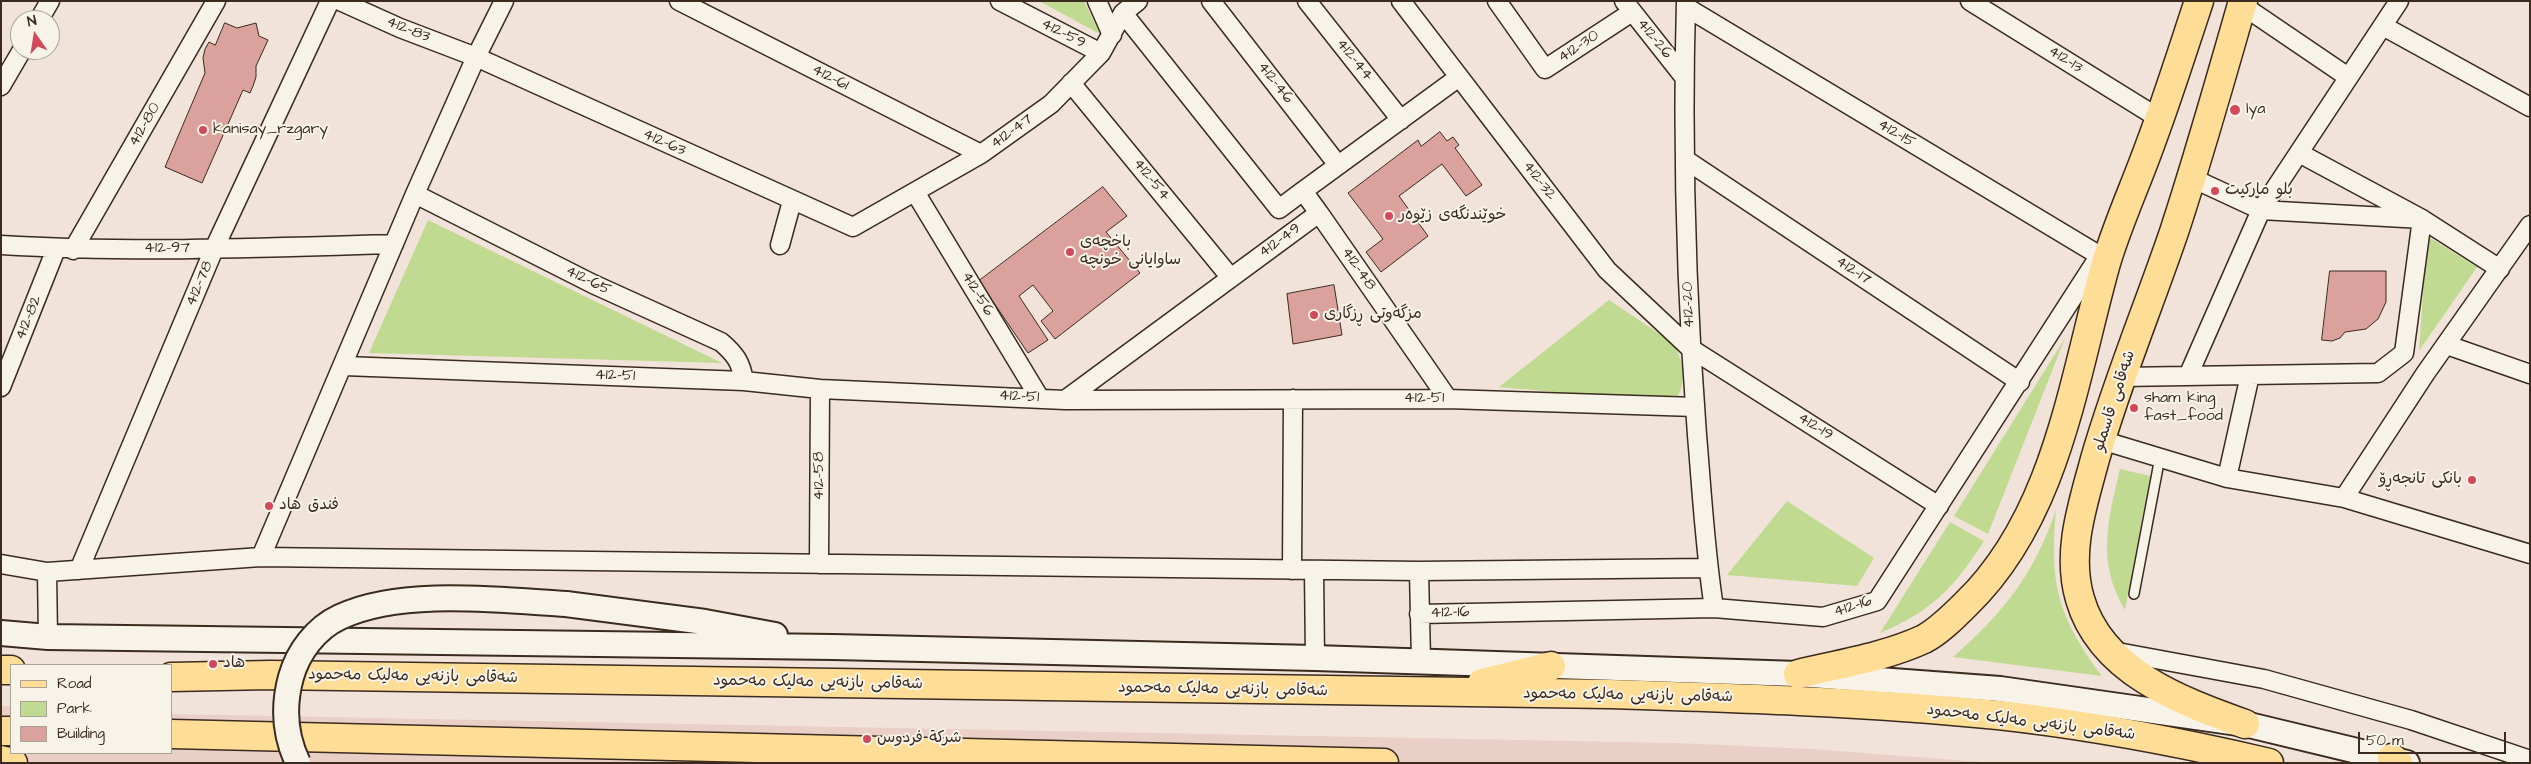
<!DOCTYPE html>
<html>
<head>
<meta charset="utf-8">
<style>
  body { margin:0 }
  #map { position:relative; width:2531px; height:764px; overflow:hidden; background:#f1e3d9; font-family:"Architects Daughter",sans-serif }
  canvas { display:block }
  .frame { position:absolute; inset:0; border:2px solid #3b2a1e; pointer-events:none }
  .legend { position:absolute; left:10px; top:664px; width:162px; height:90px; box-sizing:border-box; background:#f7f3e8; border:1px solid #aca397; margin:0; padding:6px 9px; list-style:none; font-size:15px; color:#3b2a1e }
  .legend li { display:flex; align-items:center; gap:10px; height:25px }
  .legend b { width:25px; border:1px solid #aca397 }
  .north { position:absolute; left:10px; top:10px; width:50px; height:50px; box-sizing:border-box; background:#f7f3e8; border:1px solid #aca397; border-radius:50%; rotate:347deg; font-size:14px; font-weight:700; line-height:20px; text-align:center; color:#3b2a1e }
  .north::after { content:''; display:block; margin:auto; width:18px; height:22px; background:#d1495b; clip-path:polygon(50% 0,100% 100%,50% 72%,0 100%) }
  .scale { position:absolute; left:2358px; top:732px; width:148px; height:22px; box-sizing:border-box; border:2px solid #3b2a1e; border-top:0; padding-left:6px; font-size:15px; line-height:18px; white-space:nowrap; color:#3b2a1e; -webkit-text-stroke:4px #f7f3e8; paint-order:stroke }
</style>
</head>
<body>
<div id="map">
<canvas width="2531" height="764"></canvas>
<div class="frame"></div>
<ul class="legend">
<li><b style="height:6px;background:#fedd96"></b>Road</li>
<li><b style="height:14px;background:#c1da91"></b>Park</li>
<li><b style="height:14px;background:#dba19d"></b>Building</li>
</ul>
<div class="north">N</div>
<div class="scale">50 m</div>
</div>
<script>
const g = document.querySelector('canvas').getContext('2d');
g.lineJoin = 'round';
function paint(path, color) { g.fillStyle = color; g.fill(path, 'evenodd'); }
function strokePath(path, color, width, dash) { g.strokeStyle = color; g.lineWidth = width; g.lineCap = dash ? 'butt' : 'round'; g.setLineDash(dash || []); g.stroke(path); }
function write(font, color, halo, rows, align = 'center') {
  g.font = font + ' "Architects Daughter","Playpen Sans Arabic",sans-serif'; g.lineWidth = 4; g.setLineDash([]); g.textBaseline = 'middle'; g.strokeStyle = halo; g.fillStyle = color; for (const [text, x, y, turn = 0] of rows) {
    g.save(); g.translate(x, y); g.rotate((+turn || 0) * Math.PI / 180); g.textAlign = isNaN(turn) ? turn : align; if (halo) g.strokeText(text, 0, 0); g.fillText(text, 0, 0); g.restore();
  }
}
paint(new Path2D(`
  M1,706H11V753H171V714L1676,743L1812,749L1995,763H1Z`), '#eacfc7');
paint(new Path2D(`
  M1039,1H1084L1100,34Z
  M428,220L722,363L369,353Z
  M2427,236L2477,267L2419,351Z
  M1609,300L1673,343C1682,357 1689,387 1674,400L1668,402L1499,387Z
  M2065,338L1988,534L1954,516Z
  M2120,469L2150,476L2125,610C2096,562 2108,520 2120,469Z
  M1787,501L1874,558L1857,586L1727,575Z
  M2056,510C2049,584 2058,617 2102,676L1953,657C2004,612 2033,576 2056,510Z
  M1950,522L1984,541C1954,588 1932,611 1880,633Z`), '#c1da91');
const building = new Path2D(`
  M225,23L237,28L256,23L259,36L268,40L256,66V77L253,86L250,93L243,90L202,183L165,167L205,73L203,58L205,49L209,42L215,45Z
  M1440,132L1447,141L1453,137L1459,145L1455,148L1482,185L1466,196L1442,164L1399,196L1428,236L1381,272L1366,252L1383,239L1348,193L1418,140L1421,146Z
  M1103,187L1127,216L1106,232L1140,273L1055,339L1041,321L1053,311L1033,285L1019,296L1048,340L1028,353L979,281Z
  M2330,271H2386V302L2378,319L2366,329L2345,332L2340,338L2332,341L2322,340Z
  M1334,285L1342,335L1293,344L1287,294Z`);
paint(building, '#dba19d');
strokePath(building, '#3b2a1e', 1);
const lane = new Path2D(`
  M2134,594L2160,457`);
const street = new Path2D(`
  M340,1L400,28L476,57L853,227L981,154L1051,104L1101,53L1123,13L1138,1
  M679,1L981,154
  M1000,1L1101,53
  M1097,1L1112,35
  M1211,1L1338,165
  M1307,1L1401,120
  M1401,1L1607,270L1690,348L1939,506
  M1497,1L1545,69L1632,12
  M1624,1L1684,77
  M1686,1C1682,146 1686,291 1697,435C1702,493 1705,551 1714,608
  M1970,1L2160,119
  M2242,5L2348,77
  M1686,7L2107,260
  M1123,13L1279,209L1303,191
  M39,20L50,1
  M2383,26L2530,107
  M1071,83L1231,278
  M1,86L22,50
  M2299,153L2422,219L2500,269
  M1686,160L2020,382
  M2192,178L2261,210L2422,219
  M915,192L1039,397
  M415,194L593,284L721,342C735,354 741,362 744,381
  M1319,213L1448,399
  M1,245C132,253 263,248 394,244
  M780,245L792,201
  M73,250L216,1
  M2447,345L2530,374
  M344,366L744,381L820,389L1065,400L1448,399L1695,407
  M2188,376L2261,210L2399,1
  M2121,377L2378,373L2404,353L2422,219
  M1,387L56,249
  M1065,400L1319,213L1303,191L1459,77
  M2101,440L2227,478L2344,498L2530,554
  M2227,478L2250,375
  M2344,498L2425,374L2530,225
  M261,557L415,194L476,57L504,1
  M1,564L47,572L261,557L1419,571L1708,568
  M819,564L820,389
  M79,570L214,249L330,1
  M1292,570L1293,399
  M1314,570L1315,658
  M1419,571L1421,661
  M47,572L48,637
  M1419,614L1714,608L1823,617L1877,601L2100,255
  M2112,651L2264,679L2411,720L2530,760`);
const secondary = new Path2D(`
  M566,604L705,622L775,635
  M1,633L48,637L833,647L1315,658L1798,674L2000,689L2245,724L2407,763`);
const primary = new Path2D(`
  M2243,1C2221,78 2199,156 2174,232C2148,308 2117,382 2095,459C2083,504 2066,552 2080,599C2101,672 2181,701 2245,724
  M1798,674C1840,664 1885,657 1924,639C1939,631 1954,616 1966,604C2057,516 2073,380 2106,263C2118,223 2136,184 2150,145C2168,97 2183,49 2199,1`);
const highway = new Path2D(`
  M1,670H11
  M171,677L270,675L1609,694C1738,698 1868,702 1998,715C2089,725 2180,742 2269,763
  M1482,683L1551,666
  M1,731H11
  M171,734L1384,763
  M2392,758L2398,763
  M1,760L13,763`);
strokePath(lane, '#3b2a1e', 12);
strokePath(street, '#3b2a1e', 21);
strokePath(secondary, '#3b2a1e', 28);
strokePath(primary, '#3b2a1e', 31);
strokePath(highway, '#3b2a1e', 31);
strokePath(lane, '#f7f3e8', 9);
strokePath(street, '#f7f3e8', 18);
strokePath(secondary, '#f7f3e8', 24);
strokePath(primary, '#fedd96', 28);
strokePath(highway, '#fedd96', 28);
const secondaryBridge = new Path2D(`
  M298,763C285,736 283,706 291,677C298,652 316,628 340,617C400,588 500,600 566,604`);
strokePath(secondaryBridge, '#3b2a1e', 28, []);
strokePath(secondaryBridge, '#f7f3e8', 24);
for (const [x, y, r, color] of [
  [2235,110,6,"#d1495b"],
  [203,130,5,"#d1495b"],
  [2215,191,5,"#d1495b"],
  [1389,216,5,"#d1495b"],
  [1070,252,5,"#d1495b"],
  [1314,315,5,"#d1495b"],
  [2134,408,5,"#d1495b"],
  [2472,480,5,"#d1495b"],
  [269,506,5,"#d1495b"],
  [213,664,5,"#d1495b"],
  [867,739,5,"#d1495b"]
]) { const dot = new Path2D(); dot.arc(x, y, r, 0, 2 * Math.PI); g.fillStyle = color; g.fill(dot); strokePath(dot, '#f7f3e8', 2); }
write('16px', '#3b2a1e', '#f7f3e8', [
  ["412-83",408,30,22],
  ["412-59",1063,34,27],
  ["412-26",1654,39,51],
  ["412-30",1579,47,-34],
  ["412-44",1354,60,51],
  ["412-13",2065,60,32],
  ["412-61",830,78,27],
  ["412-46",1275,83,52],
  ["412-80",145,125,-60],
  ["412-47",1012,132,-36],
  ["412-15",1896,134,31],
  ["412-63",664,143,24],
  ["412-54",1151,180,51],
  ["412-32",1539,181,52],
  ["412-49",1280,241,-36],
  ["412-97",167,249],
  ["412-48",1358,269,55],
  ["412-17",1853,271,34],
  ["412-65",588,281,26],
  ["412-78",200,284,-67],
  ["412-56",977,294,59],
  ["412-20",1689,305,-92],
  ["412-82",29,318,-68],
  ["412-51",615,376,2],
  ["412-51",1019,397,3],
  ["412-51",1424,399],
  ["شەقامی قاسملو",2115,401,-72],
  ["412-19",1815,427,32],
  ["412-58",820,476,-90],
  ["412-16",1853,607,-18],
  ["412-16",1450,613,-1],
  ["شەقامی بازنەیی مەلیک مەحمود",413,677,1],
  ["شەقامی بازنەیی مەلیک مەحمود",818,683,1],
  ["شەقامی بازنەیی مەلیک مەحمود",1223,690,1],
  ["شەقامی بازنەیی مەلیک مەحمود",1628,696,1],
  ["شەقامی بازنەیی مەلیک مەحمود",2031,723,7]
]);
write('16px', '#3b2a1e', '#f7f3e8', [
  ["lya",2246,110],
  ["kanisay_rzgary",213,130],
  ["بلو ماركيت",2225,191],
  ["خوێندنگەی زێوەر",1399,216],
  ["باخچەی",1080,243],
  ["ساوایانی خونچە",1080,261],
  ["مزگەوتی ڕزگاری",1324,315],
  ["sham king",2144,399],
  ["fast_food",2144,417],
  ["بانکی تانجەڕۆ",2462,480,"right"],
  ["فندق هاد",279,506],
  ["هاد",223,664],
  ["شركة فردوس",877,739]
], 'left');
</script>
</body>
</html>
